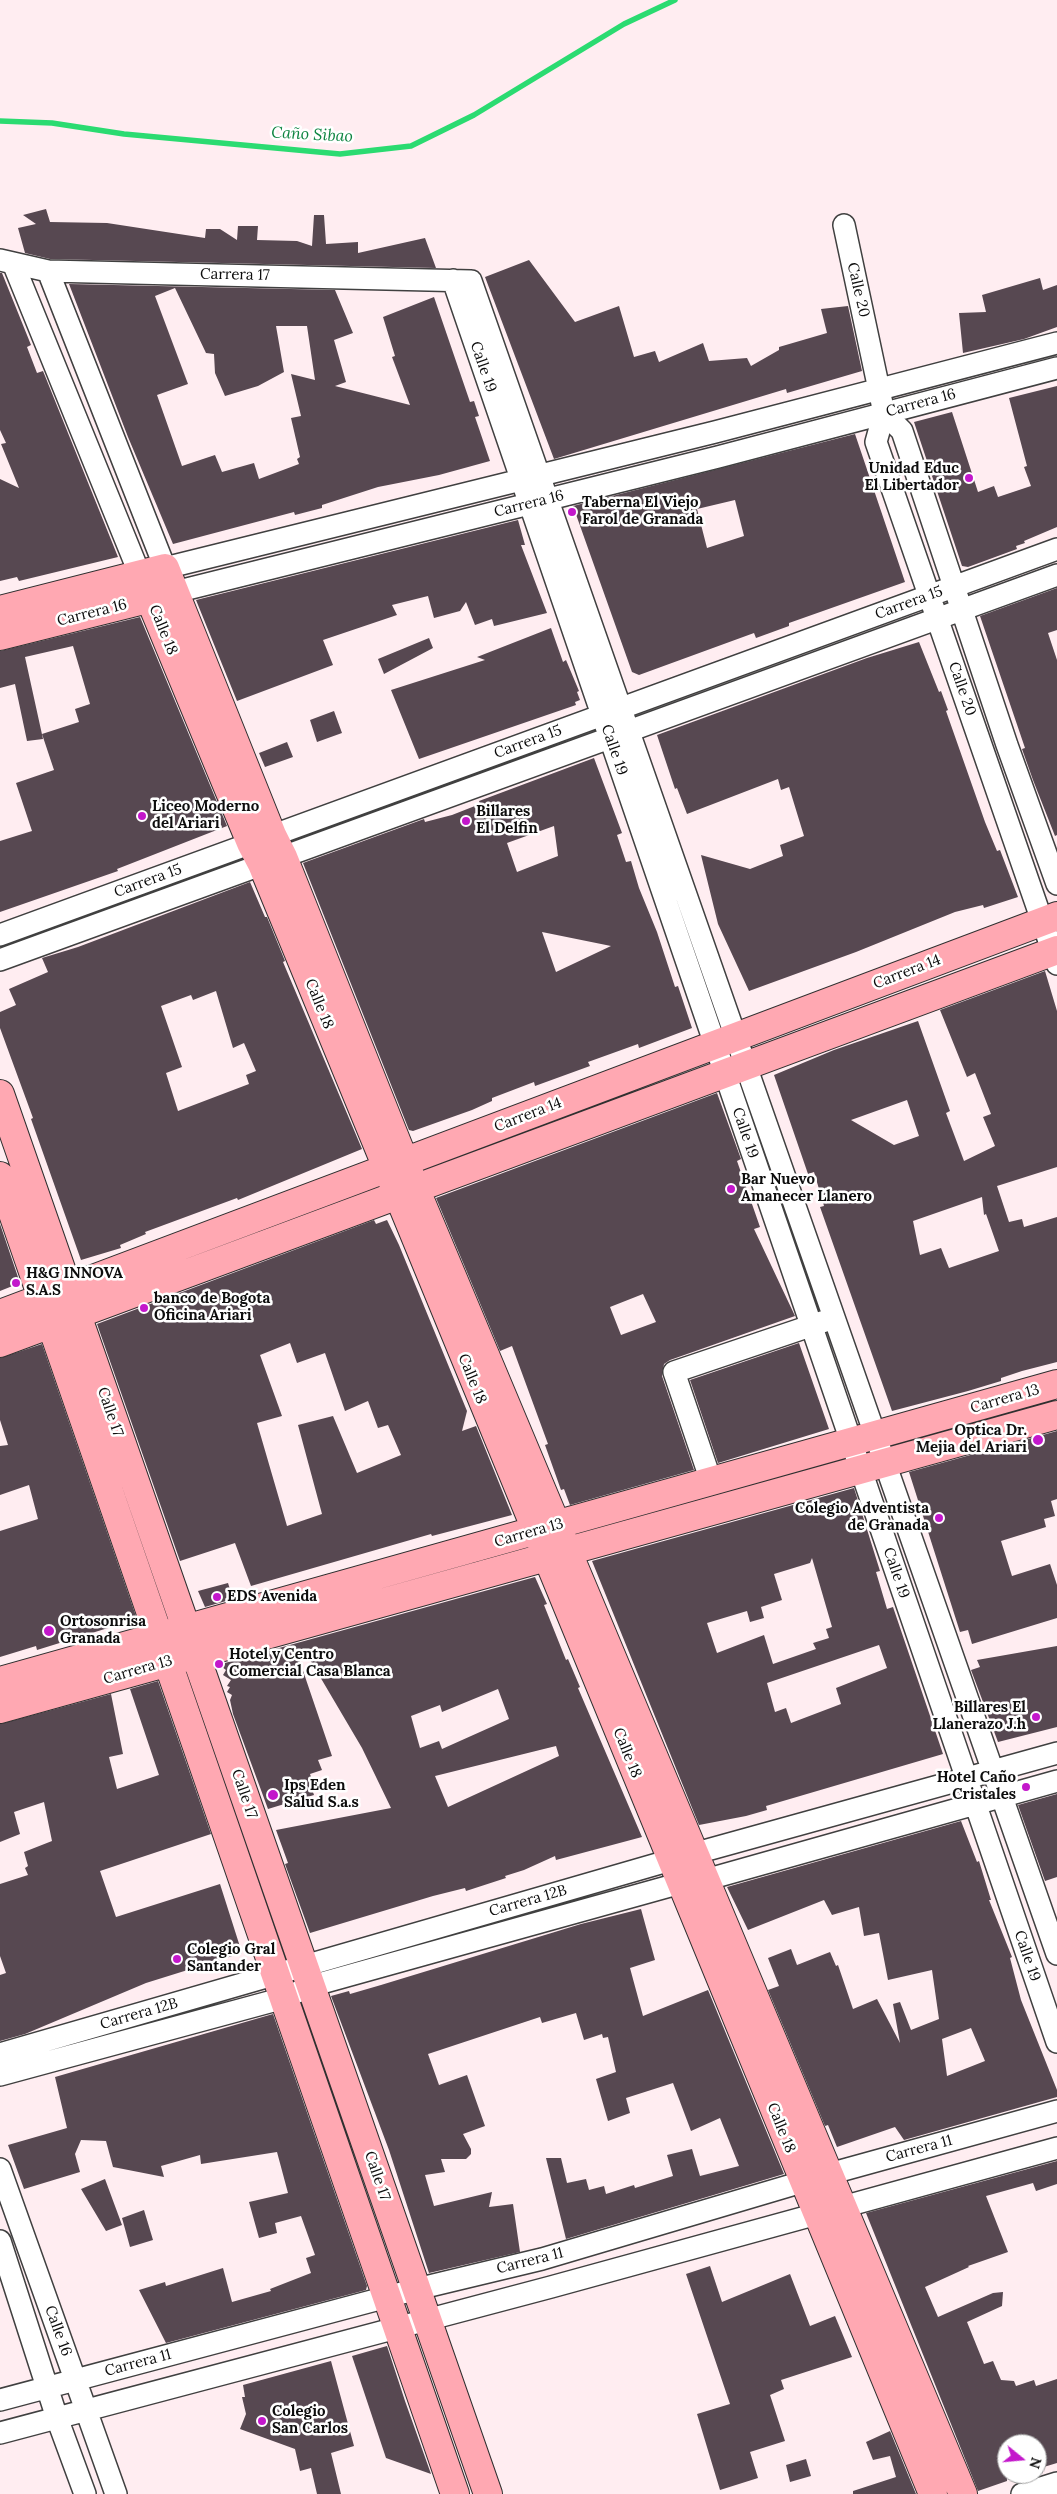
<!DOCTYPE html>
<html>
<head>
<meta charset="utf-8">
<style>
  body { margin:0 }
  #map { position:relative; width:1057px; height:2494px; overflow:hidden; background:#ffedf1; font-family:Lora,serif }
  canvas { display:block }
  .north { position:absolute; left:997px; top:2434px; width:50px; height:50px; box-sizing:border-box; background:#fff; border:1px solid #9e9e9e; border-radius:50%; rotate:107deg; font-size:14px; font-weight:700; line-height:20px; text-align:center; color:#0d0d0d }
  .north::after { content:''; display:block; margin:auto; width:18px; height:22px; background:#c317cb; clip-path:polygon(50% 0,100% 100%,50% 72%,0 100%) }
</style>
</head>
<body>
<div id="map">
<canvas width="1057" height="2494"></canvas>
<div class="north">N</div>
</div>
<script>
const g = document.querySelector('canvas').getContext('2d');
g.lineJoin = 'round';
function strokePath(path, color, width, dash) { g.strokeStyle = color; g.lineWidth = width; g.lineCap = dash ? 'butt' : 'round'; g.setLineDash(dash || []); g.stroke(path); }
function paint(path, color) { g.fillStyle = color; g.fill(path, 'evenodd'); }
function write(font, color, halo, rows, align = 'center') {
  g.font = font + ' Lora,serif'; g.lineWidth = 5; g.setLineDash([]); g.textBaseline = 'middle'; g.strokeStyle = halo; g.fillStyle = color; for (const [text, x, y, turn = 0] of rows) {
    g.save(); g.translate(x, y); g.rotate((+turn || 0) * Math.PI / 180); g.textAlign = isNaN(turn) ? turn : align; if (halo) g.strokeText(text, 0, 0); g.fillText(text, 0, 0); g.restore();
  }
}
strokePath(new Path2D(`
  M0,121L52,123L124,134L340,154L411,146L474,115L624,24L675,0`), '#2bdb71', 5.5);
paint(new Path2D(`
  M46,209L50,222L107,223L205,238L206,229H220L237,240L238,226H258L257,240L297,241L312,246L314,215H324L326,244L358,242V253L425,238L436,268L50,259L25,253L18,228L36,224L23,215Z
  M529,260L575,322L619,306L634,357L655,351L659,362L703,343L709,361L747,358L751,366L779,350V347L827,333L821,309L848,306L862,371L787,393L786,389L554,459L485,277Z
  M0,273H2L31,345L27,347L37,373L43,371L118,557L19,581L17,577L0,581V479L19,488L1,444L6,443L0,430Z
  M1040,278L1043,290L1057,285V327L1024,339L963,353L959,313L986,312L982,295Z
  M69,284L335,290L353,333L334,340L346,382L335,386L410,405L392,357L395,356L383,317L434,297L470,402L474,401L479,416L475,417L490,461L439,475L378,487L322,505V508L295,515L294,512L173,544L128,437ZM175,288L206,353L214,354L215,373L225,396L258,386L284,372L276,326H307L315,380L291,374L301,416L291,418L300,457L297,459L299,464L259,479L254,463L222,472L215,455L182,466L157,395L188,384L155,296Z
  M1057,386V527L1024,541L1025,543L1016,546L1017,549L968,567L962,566L914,422L952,412L978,492L994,486L998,497L1031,486L1024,467L1027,466L1009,398Z
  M855,434L905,582L789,623V626L756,638L754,633L639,675L632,672L573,506ZM735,500L744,536L707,548L697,509Z
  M518,520L525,545H521L547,613L494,626L492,619L475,625L466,602L460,611L434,618L428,596L392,605L397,615L323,640L333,665L237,701L196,600Z
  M1057,588V630L1048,633L1057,660V835L1055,836L1033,780L1022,749L1025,748L980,616Z
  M140,617L227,826L117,869L118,871L0,912V841L32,831L16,783L54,770L42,734L79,722L75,709L90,704L73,646L25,657L43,739L27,741L15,684L0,688V651Z
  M551,628L563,662L566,660L579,691L577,692L580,700L575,702L576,705L419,759L391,690L485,660L477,657Z
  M429,638L433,648L384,674L378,659Z
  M919,642L939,692L941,691L948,710L946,711L985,822L997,851L1000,850L1018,897L984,908L983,905L955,912L856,952L749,991L718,924L701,855L750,869L783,856L780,845L804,836L789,787L781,790L778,779L687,814L677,788L675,789L657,735L867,658Z
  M334,711L342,733L317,742L310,720Z
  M287,742L293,757L265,767L259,753Z
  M594,758L622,833L617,835L626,862L631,861L639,888L657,932L675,987L678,986L692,1028L639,1048L638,1044L588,1062L590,1066L535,1086L534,1082L492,1098V1101L472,1110L413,1131L409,1130L303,863L424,819L425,822L452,815L480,804L479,801ZM554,826L558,856L517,872L507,843ZM542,932L611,946L556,972Z
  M250,882L265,917H267L285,961L283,962L362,1149L238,1200L237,1198L145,1232L146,1234L120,1245L121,1248L81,1260L31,1119L33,1118L0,1028V1012L16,1005L9,989L48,972L42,958L78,947ZM216,991L233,1048L244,1043L256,1071L246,1075L249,1084L178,1111L166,1073L182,1067L161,1006L191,995L193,1000Z
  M1045,971L1057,1011V1167L997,1186L1009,1222L1022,1219L1024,1227L1057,1217V1362L1022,1371L1001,1378V1381L968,1391L892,1411L820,1207L824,1206L814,1172L808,1174L774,1075L834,1050L918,1021L950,1111L946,1113L964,1161L995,1146L983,1117L991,1114L975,1073L967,1077L940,1010ZM907,1100L919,1136L894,1145L851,1120ZM982,1197L984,1215L986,1214L999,1251L949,1268L941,1248L920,1255L913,1221Z
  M717,1093L741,1159L737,1161L760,1227L754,1229L795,1316L670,1360L664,1364L662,1376L694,1470L570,1505L564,1489L561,1490L545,1445L548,1444L512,1346L500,1351L436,1198ZM643,1294L656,1322L621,1335L610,1307Z
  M374,1220L376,1224L387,1220L399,1245L467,1411L462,1431L476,1426L512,1515L432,1536L431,1534L251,1586L235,1543L180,1561L97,1324ZM290,1343L297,1363L325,1353L345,1411L368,1401L378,1428L388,1425L401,1455L357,1473L333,1416L298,1425L322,1514L287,1526L257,1423L282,1416L260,1355Z
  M0,1224L20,1283L0,1291Z
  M799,1343L829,1429L718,1463L690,1380Z
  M42,1344L137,1619L37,1650L36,1646L0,1657V1531L38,1519L29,1485L0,1495V1446L8,1445L0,1420V1358Z
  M1057,1431V1499L1051,1501L1055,1516L1044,1519L1046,1527L1001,1541L1012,1576L1050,1564L1057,1585V1618L972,1644L968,1630L960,1632L909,1472Z
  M854,1488L880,1571L876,1572L887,1609L893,1607L943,1754L766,1806L767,1810L746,1816L699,1825L592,1561ZM812,1558L832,1627L826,1629L829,1638L813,1643L816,1649L773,1664L764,1635L717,1653L707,1623L747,1611L750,1622L764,1618L761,1607L782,1600L774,1574L810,1563ZM879,1645L887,1668L836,1688L841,1704L791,1723L786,1708L775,1712L767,1683Z
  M535,1577L547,1604L544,1605L566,1660L568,1659L580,1687L578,1688L642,1837L556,1860L555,1856L524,1870L505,1876L506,1878L466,1891L465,1888L433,1896L310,1933L285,1864L288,1863L276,1830L391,1808L362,1748L306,1653L298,1656L332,1756L318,1760L322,1770L310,1774L316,1791L313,1792L314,1795L268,1809L233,1714L230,1700L232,1695L227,1692L230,1687L227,1686L231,1680L223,1675L226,1670L222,1667L225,1663ZM498,1689L509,1719L442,1749L439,1741L420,1748L411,1716L440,1705L442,1712ZM556,1746L559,1756L448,1807L435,1776Z
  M228,1583L233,1599L205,1607L198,1591Z
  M1057,1646V1727L998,1742L971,1670L980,1667L977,1660Z
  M158,1681L211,1834L100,1871L116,1917L220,1884L242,1953L146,1983L25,2034L0,2041V1975L6,1973L0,1956V1884L28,1875L25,1868L28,1866L24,1852L52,1841L44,1802L14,1812L20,1834L0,1842V1724L111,1694L123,1754L109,1757L117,1789L159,1775L130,1689Z
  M1057,1794V1877L1045,1881L1018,1805Z
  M961,1821L977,1862L979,1861L991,1900H989L1012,1957L1010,1958L1021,2000L1057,2090V2097L904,2140L895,2127L837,2147L828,2125L825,2126L768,1990L779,1986L768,1958L791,1949L797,1965L830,1952L836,1966L838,1965L853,2009L877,1999L900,2043L893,2004L900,2002L911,2030L939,2019L932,1970L888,1980L879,1933L864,1936L859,1907L832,1915L824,1900L748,1930L727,1887ZM971,2028L985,2061L947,2076L942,2039Z
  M641,1909L655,1960L630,1968L643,2016L708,1990L784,2174L566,2239L546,2158H561L567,2183L586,2179L589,2190L604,2186L606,2194L634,2185L635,2188L673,2176L667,2155L692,2149L700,2176L739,2166L720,2118L691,2131L673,2083L626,2098L630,2113L608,2121L596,2079L616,2072L608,2037L603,2038L602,2034L584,2040L576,2013L542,2023L540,2017L428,2054L439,2085L467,2075L485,2126L463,2134L471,2149V2154L466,2159H441L445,2172L425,2175L434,2206L492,2192L489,2207L513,2204L520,2252L429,2273L389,2150L331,1996L349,1991L350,1994L381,1985L581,1924Z
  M273,2014L367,2286L366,2290L166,2343L139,2290L165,2282L166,2286L223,2268L232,2302L271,2291L270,2289L311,2273L306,2258L315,2255L301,2216L275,2223L277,2233L259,2238L249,2202L288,2193L277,2152L201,2164L200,2155L161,2166L164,2177L113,2167L106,2141L81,2140L75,2154L80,2172L24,2189L8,2145L67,2128L55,2077Z
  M1057,2161V2184L1036,2191L1033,2183L986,2196L1008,2252L968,2266L969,2267L925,2287L938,2317L993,2293L1003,2292L1002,2306L967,2322L984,2364L993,2361L1001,2380L1014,2381L1016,2386L1034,2380L1036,2386L1057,2379V2463L1037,2469V2444H1007V2481L978,2491L866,2213Z
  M105,2179L122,2225L106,2231L81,2189Z
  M144,2210L153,2240L130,2247L122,2218Z
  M710,2266L722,2302L790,2274L810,2326L835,2316L852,2357L781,2380L784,2389L770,2395L785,2441L750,2452L758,2478L720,2490L697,2414L730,2404L686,2274Z
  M387,2346L405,2401L431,2474L386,2458L352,2356Z
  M331,2361L354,2446L331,2453L341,2494H317L311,2468L300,2471L295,2449L240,2429L246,2414L242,2397H245L243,2385Z
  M890,2431L916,2494H853V2491L896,2477L890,2456L873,2460L866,2442Z
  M806,2459L811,2476L790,2482L786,2465Z`), '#574851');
const street = new Path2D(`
  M844,225L884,413L876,442L1057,964
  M0,260L48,271L471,281L1057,1954
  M13,263L140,575
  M48,271L165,568L715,432L1057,343
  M453,280L1057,2042
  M884,413L902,431L1007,745L1057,884
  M175,592L718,457L1057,368
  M0,935L1057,549
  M0,960L1057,575
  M711,1481L674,1372L825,1321
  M0,2054L671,1860L1057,1753
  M0,2075L284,1998L311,1986L681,1883L705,1880L1057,1781
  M0,2169L116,2494
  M0,2241L57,2418L85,2494
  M0,2400L417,2289L542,2259L829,2174L1057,2111
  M0,2433L551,2287L1057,2148
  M1022,2494L1057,2483`);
const secondary = new Path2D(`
  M140,575L251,843L262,864L933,2494
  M0,610L165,568L272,835L283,857L415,1188L963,2494
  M0,636L168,594
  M0,1094L488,2494
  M0,1176L455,2494
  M0,1314L1057,916
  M0,1343L1057,950
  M0,1681L1057,1384
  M0,1709L1057,1415`);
strokePath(street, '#404040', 24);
strokePath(secondary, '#2f2f2f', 30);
strokePath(street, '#fff', 21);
strokePath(secondary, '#ffa8b2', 28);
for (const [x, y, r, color] of [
  [969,478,5,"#c317cb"],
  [572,512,5,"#c317cb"],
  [142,816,5,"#c317cb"],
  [466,821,5,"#c317cb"],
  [731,1189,5,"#c317cb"],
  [16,1283,5,"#c317cb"],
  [144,1308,5,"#c317cb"],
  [1038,1440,6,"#c317cb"],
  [939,1518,5,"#c317cb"],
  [217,1597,5,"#c317cb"],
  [49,1631,6,"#c317cb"],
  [219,1664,5,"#c317cb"],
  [1036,1717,5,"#c317cb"],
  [1026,1787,5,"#c317cb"],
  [273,1795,6,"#c317cb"],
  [177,1959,5,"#c317cb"],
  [262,2421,5,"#c317cb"]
]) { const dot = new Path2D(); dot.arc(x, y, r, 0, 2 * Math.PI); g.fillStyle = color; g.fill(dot); strokePath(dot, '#fff', 2); }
write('15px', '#0d0d0d', '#fff', [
  ["Carrera 17",235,275,1],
  ["Calle 20",858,290,77],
  ["Calle 19",483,367,71],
  ["Carrera 16",921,403,-15],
  ["Carrera 16",529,504,-14],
  ["Carrera 15",909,603,-20],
  ["Carrera 16",92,613,-14],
  ["Calle 18",163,630,68],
  ["Calle 20",962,689,71],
  ["Carrera 15",528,742,-20],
  ["Calle 19",614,750,71],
  ["Carrera 15",148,881,-20],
  ["Carrera 14",907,972,-21],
  ["Calle 18",319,1004,68],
  ["Carrera 14",528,1115,-21],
  ["Calle 19",745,1133,71],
  ["Calle 18",472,1379,68],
  ["Carrera 13",1005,1399,-16],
  ["Calle 17",110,1412,71],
  ["Carrera 13",529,1533,-16],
  ["Calle 19",896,1573,71],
  ["Carrera 13",138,1670,-16],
  ["Calle 18",627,1753,68],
  ["Calle 17",244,1794,71],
  ["Carrera 12B",528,1901,-16],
  ["Calle 19",1027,1956,71],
  ["Carrera 12B",139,2014,-16],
  ["Calle 18",781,2128,68],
  ["Carrera 11",919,2149,-15],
  ["Calle 17",377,2176,71],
  ["Carrera 11",530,2261,-14],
  ["Calle 16",58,2331,70],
  ["Carrera 11",138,2363,-15]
]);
write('bold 15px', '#0d0d0d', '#fff', [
  ["Unidad Educ",959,469,"right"],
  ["El Libertador",959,486,"right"],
  ["Taberna El Viejo",582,503],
  ["Farol de Granada",582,520],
  ["Liceo Moderno",152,807],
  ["del Ariari",152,824],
  ["Billares",476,812],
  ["El Delfin",476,829],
  ["Bar Nuevo",741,1180],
  ["Amanecer Llanero",741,1197],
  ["H&G INNOVA",26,1274],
  ["S.A.S",26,1291],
  ["banco de Bogota",154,1299],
  ["Oficina Ariari",154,1316],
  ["Optica Dr.",1027,1431,"right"],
  ["Mejia del Ariari",1027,1448,"right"],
  ["Colegio Adventista",929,1509,"right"],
  ["de Granada",929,1526,"right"],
  ["EDS Avenida",227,1597],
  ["Ortosonrisa",60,1622],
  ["Granada",60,1639],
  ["Hotel y Centro",229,1655],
  ["Comercial Casa Blanca",229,1672],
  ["Billares El",1026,1708,"right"],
  ["Llanerazo J.h",1026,1725,"right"],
  ["Hotel Caño",1016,1778,"right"],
  ["Cristales",1016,1795,"right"],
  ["Ips Eden",284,1786],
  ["Salud S.a.s",284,1803],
  ["Colegio Gral",187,1950],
  ["Santander",187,1967],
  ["Colegio",272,2412],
  ["San Carlos",272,2429]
], 'left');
write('italic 16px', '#0c8440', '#fff', [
  ["Caño Sibao",312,135,3]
]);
</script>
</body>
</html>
